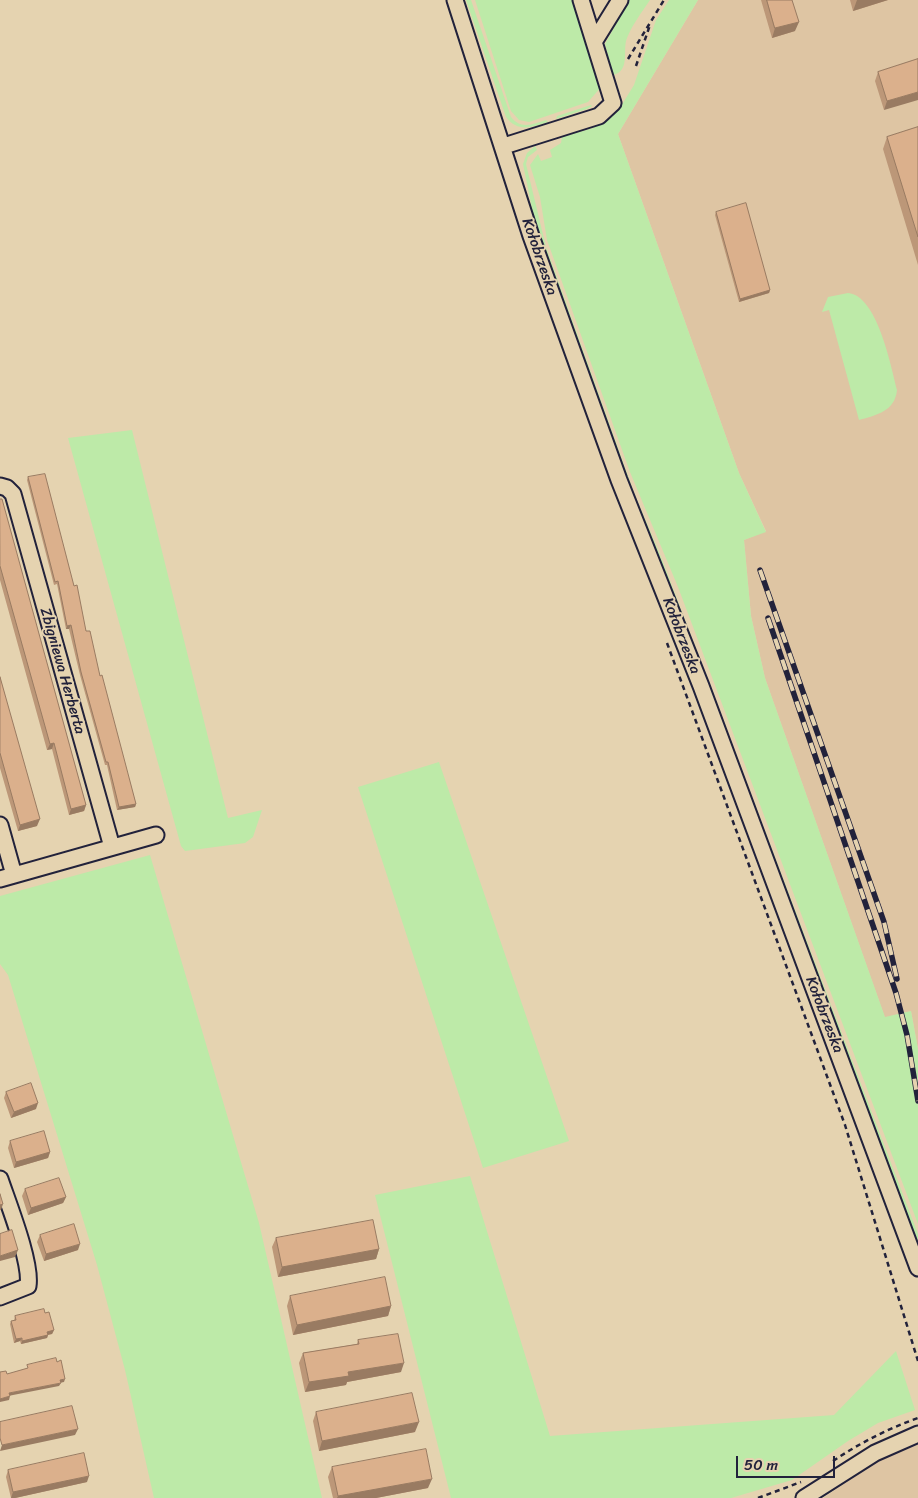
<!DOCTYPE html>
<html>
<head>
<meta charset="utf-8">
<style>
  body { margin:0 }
  #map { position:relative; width:918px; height:1498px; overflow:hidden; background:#e5d3b0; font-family:Sriracha,sans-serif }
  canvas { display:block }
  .scale { position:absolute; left:736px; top:1456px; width:99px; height:22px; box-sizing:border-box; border:2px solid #22223b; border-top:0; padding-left:6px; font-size:15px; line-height:18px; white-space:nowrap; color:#22223b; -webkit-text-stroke:4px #e5d3b0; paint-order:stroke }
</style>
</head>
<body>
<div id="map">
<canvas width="918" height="1498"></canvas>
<div class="scale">50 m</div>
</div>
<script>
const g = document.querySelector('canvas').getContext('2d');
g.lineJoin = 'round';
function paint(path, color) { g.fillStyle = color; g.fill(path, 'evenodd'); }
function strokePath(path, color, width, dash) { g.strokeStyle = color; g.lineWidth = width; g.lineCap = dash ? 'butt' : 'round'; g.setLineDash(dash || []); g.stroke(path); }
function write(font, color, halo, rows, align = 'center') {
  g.font = font + ' Sriracha,sans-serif'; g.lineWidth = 4; g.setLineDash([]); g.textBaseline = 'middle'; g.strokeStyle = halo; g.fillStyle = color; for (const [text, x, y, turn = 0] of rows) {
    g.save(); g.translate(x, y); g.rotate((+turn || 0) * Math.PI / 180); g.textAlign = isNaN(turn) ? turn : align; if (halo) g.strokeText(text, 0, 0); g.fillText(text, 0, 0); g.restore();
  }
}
paint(new Path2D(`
  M698,0H918V1049L911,1011L885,1018L765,678L751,616L744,540L766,531L739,473L618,134Z
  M918,1442V1498H823L890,1454Z`), '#dec5a3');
paint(new Path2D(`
  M466,0H471L511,117C521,130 533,124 546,120L548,122C532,127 518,133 506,117Z
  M475,0H575L602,86L588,102L529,122L519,120L511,111Z
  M629,0H650C642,12 632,25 627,38C622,49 631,71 613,75L605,44Z
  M669,0H698L618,134L739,473L766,532L744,540L751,616L765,678L885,1017L911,1011L918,1049V1224L678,587L630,472L547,240L540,197L530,165L538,154L541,161L552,157L550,150L561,143L562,137L593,128L621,106L634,85L656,20Z
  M591,105L592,106L587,109L556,119L557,116Z
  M535,146L537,150L528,157L526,164L546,247L634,493L661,557L918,1234V1245L659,558L640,515L537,233L523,164L527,153Z
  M848,293C877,295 891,366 897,390C895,411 877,415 859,420L829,310L822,312L828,297Z
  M132,430L228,818L262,810L253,837L245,843L185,851L181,846L68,438Z
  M439,762L569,1141L483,1168L358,787Z
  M150,855L259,1223L322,1498H154L125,1370L97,1265L8,975L0,964V896Z
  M470,1176L550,1436L834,1415L896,1351L915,1410L878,1423L848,1441L792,1480L731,1498H451L375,1195Z`), '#bdeaa8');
const minor = new Path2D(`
  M455,0L531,236L619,480L701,686L918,1268
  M594,42L620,0
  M504,146L599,116L613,103L581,0
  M0,486L7,488L13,494L112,847
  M0,825L14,875
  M0,879L156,835
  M0,1179C8,1203 32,1263 28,1286L0,1297
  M804,1498L875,1453L918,1434`);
strokePath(minor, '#22223b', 19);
strokePath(new Path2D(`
  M628,59L664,0
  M636,66L650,25
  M667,643L845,1125L918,1361
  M833,1461C860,1443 887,1429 918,1418
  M758,1498L801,1482`), '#22223b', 2.5, [5, 4]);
strokePath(minor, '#e5d3b0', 15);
const rail = new Path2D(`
  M760,570L884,922L897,979
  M768,618L896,993L907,1035L918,1101`);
strokePath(rail, '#22223b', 5.5);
strokePath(rail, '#e5d3b0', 4, [11]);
paint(new Path2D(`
  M761,0H792L795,31L772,38Z
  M850,0H888L853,11Z
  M918,59L884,110L875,81L878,72Z
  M918,127V265L883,149L887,137Z
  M716,212L770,290L769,293L739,302L715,215Z
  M28,477L86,631L136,804L135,807L117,810L107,765H105L80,675L69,629H66L57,584L54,585L27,480Z
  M0,499L86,805L84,811L69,815L52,749L47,750L0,580Z
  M0,677L37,826L18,831L0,768Z
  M6,1092L36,1109L11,1118L4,1098Z
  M10,1141L50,1152L48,1158L14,1168L8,1148Z
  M25,1189L66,1197L63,1203L28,1215L22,1196Z
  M40,1235L78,1250L44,1261L37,1242Z
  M276,1238L379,1249L376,1259L278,1277L272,1247Z
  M290,1296L391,1306L388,1316L293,1335L287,1306Z
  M45,1313L54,1330L52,1334L48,1335L47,1338L21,1344L20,1341L14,1343L10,1324L11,1321H14L15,1316Z
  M358,1340L401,1372L347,1382L346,1385L305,1392L299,1363L303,1353L357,1344Z
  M316,1412L415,1432L319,1451L313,1421Z
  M332,1467L428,1488L376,1498H333L328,1477Z
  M8,1470L87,1482L15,1498H11L6,1477Z`), '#bc9778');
paint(new Path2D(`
  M857,0H888L853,11Z
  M799,22L795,31L772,38L775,28Z
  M918,92V100L884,110L887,101Z
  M770,290L769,293L739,302L740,299Z
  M71,625L69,629H66L67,626Z
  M54,743L52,749L47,750L50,744Z
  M136,804L135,807L117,810L119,807Z
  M86,805L84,811L69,815L71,809Z
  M40,819L37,826L18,831L20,825Z
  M38,1103L36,1109L11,1118L14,1112Z
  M50,1152L48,1158L14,1168L16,1162Z
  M66,1197L63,1203L28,1215L31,1208Z
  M3,1204L1,1210H0V1205Z
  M80,1244L78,1250L44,1261L46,1254Z
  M379,1249L376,1259L278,1277L282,1267Z
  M18,1250L15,1257L0,1261V1256Z
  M391,1306L388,1316L293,1335L297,1325Z
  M54,1330L52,1334L46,1335L47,1332Z
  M48,1335L47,1338L21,1344L22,1341Z
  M22,1338L20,1341L14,1343L16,1339Z
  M404,1363L401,1372L347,1382L346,1385L305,1392L309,1382L348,1372Z
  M65,1379L64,1382L59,1383L60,1380Z
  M61,1383L59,1386L8,1396L9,1393Z
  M10,1396L9,1400L0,1402V1399Z
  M419,1422L415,1432L319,1451L322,1441Z
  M78,1429L75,1435L0,1451L2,1445Z
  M89,1476L87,1482L15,1498H11L13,1492Z
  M432,1479L428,1488L376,1498H337L338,1496Z`), '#997b62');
const building = new Path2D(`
  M767,0H792L799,22L775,28Z
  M918,59V92L887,101L878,72Z
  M918,127V237L887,137Z
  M746,203L770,290L740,299L716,212Z
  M45,474L74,586L77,585L86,631H90L100,676L102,675L136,804L119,807L108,762H106L81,672L71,625L67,626L58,581L55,582L28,477Z
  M0,499H2L86,805L71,809L54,743L50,744L0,566Z
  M0,677L40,819L20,825L0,753Z
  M31,1083L38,1103L14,1112L6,1092Z
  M44,1131L50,1152L16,1162L10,1141Z
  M59,1178L66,1197L31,1208L25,1189Z
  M0,1194L3,1204L0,1205Z
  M373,1220L379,1249L282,1267L276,1238Z
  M74,1224L80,1244L46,1254L40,1235Z
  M12,1230L18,1250L0,1256V1234Z
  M385,1277L391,1306L297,1325L290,1296Z
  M44,1309L45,1313L49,1312L54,1330L47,1332L48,1335L22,1341V1338L16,1339L11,1321L16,1320L15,1316Z
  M398,1334L404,1363L348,1372L349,1376L309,1382L303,1353L359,1344L358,1340Z
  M56,1358L57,1362L61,1360L65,1379L60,1380L61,1383L9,1393L10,1396L0,1399V1372L6,1371L7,1374L28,1368L27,1365Z
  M412,1393L419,1422L322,1441L316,1412Z
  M72,1406L78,1429L2,1445L0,1438V1422Z
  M426,1449L432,1479L338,1496L332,1467Z
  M84,1453L89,1476L13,1492L8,1470Z`);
paint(building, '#dbb08c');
strokePath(building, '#997b62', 1);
write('15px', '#22223b', '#e5d3b0', [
  ["Kołobrzeska",539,257,71],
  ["Kołobrzeska",681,636,69],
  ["Zbigniewa Herberta",62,671,74],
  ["Kołobrzeska",824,1015,69]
]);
</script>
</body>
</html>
